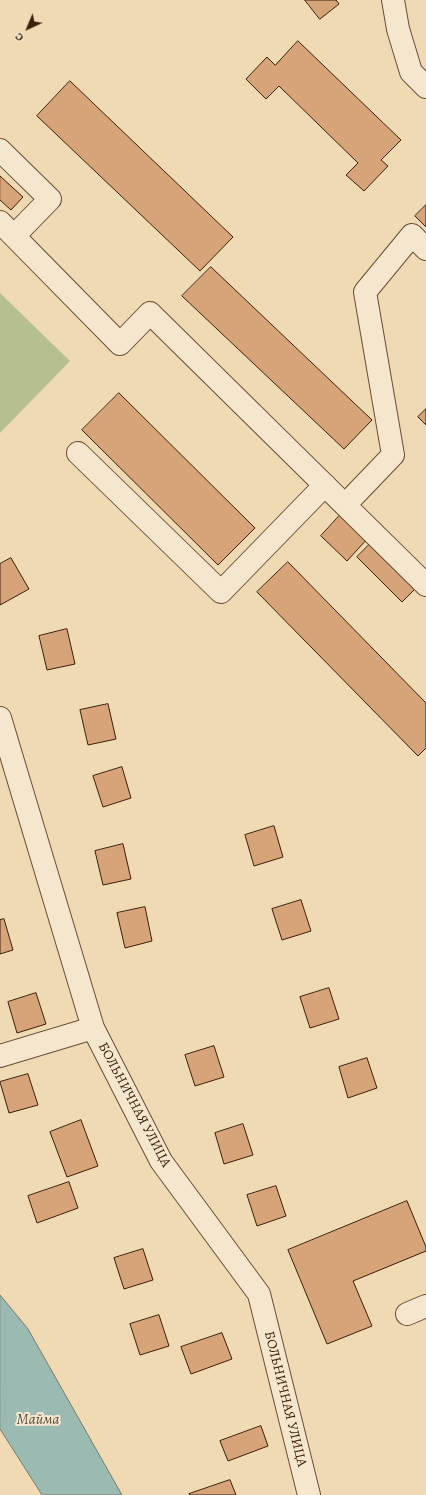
<!DOCTYPE html>
<html>
<head>
<meta charset="utf-8">
<style>
  body { margin:0 }
  #map { position:relative; width:426px; height:1495px; overflow:hidden; background:#efdab3; font-family:Alegreya,serif }
  canvas { display:block }
  .north { position:absolute; left:8px; top:8px; width:40px; height:40px; -webkit-text-stroke:3px #f5e7ce; paint-order:stroke; rotate:224deg; font-size:11px; font-weight:700; line-height:16px; text-align:center; color:#3c1e0b }
  .north::after { content:''; display:block; margin:auto; width:14px; height:18px; background:#3c1e0b; clip-path:polygon(50% 0,100% 100%,50% 72%,0 100%) }
</style>
</head>
<body>
<div id="map">
<canvas width="426" height="1495"></canvas>
<div class="north">С</div>
</div>
<script>
const g = document.querySelector('canvas').getContext('2d');
g.lineJoin = 'round';
function paint(path, color) { g.fillStyle = color; g.fill(path, 'evenodd'); }
function strokePath(path, color, width, dash) { g.strokeStyle = color; g.lineWidth = width; g.lineCap = dash ? 'butt' : 'round'; g.setLineDash(dash || []); g.stroke(path); }
function write(font, color, halo, rows, align = 'center') {
  g.font = font + ' Alegreya,serif'; g.lineWidth = 4; g.setLineDash([]); g.textBaseline = 'middle'; g.strokeStyle = halo; g.fillStyle = color; for (const [text, x, y, turn = 0] of rows) {
    g.save(); g.translate(x, y); g.rotate((+turn || 0) * Math.PI / 180); g.textAlign = isNaN(turn) ? turn : align; if (halo) g.strokeText(text, 0, 0); g.fillText(text, 0, 0); g.restore();
  }
}
paint(new Path2D(`
  M0,293L70,361L0,433Z`), '#b6c08f');
const water = new Path2D(`
  M0,1295L28,1329L122,1495H42L0,1429Z`);
paint(water, '#9bbab2');
strokePath(water, '#757c6f', 1);
const building = new Path2D(`
  M305,0H336L339,4L320,19Z
  M298,41L401,140L381,160L388,166L364,191L346,175L358,163L279,86L266,99L246,79L267,57L275,65Z
  M70,81L233,237L200,271L37,116Z
  M0,176L23,197L11,210L0,200Z
  M426,205V227L415,216Z
  M211,267L372,420L344,449L182,296Z
  M119,393L255,528L218,565L82,430Z
  M426,409V425L418,417Z
  M341,514L368,538L347,561L321,536Z
  M371,543L416,588L402,602L357,557Z
  M11,558L29,589L0,605V564Z
  M288,562L426,703V748L418,756L257,592Z
  M67,629L75,664L47,670L39,636Z
  M108,704L116,739L88,745L80,710Z
  M122,767L131,798L103,807L93,776Z
  M274,826L283,857L254,866L245,835Z
  M123,844L131,879L103,885L95,851Z
  M301,900L311,931L282,940L272,909Z
  M145,907L152,941L125,948L117,913Z
  M4,919L13,950L0,954V920Z
  M329,988L339,1019L310,1028L300,997Z
  M36,993L46,1024L17,1033L8,1002Z
  M214,1046L224,1077L195,1086L185,1055Z
  M367,1058L377,1088L348,1098L339,1067Z
  M28,1074L38,1105L9,1113L0,1082Z
  M81,1120L98,1166L67,1177L50,1132Z
  M243,1124L253,1155L224,1164L215,1133Z
  M69,1182L78,1208L37,1223L28,1196Z
  M276,1186L286,1216L257,1226L247,1195Z
  M407,1201L426,1247V1251L353,1281L372,1326L327,1344L288,1250Z
  M143,1249L153,1280L124,1289L114,1258Z
  M159,1315L169,1346L140,1355L130,1324Z
  M222,1333L232,1359L191,1374L181,1347Z
  M261,1426L268,1446L228,1461L220,1441Z
  M230,1480L236,1495H190L189,1494Z`);
paint(building, '#d7a479');
strokePath(building, '#3c1e0b', 1);
const minor = new Path2D(`
  M393,0L398,29L411,72L426,87
  M0,150L50,199L14,236
  M0,222L120,344L150,313L426,585
  M78,453L221,592L325,485
  M345,505L393,455L365,292L412,235L426,249
  M0,718L93,1028L161,1161L259,1294L309,1495
  M0,1056L93,1028
  M407,1314L426,1306`);
strokePath(minor, '#694d35', 24);
strokePath(minor, '#f5e7ce', 22);
write('14px', '#3c1e0b', '#f5e7ce', [
  ["БОЛЬНИЧНАЯ УЛИЦА",134,1105,62],
  ["БОЛЬНИЧНАЯ УЛИЦА",285,1399,76]
]);
write('italic 15px', '#584d3d', '#f5e7ce', [
  ["Майма",38,1420]
]);
</script>
</body>
</html>
